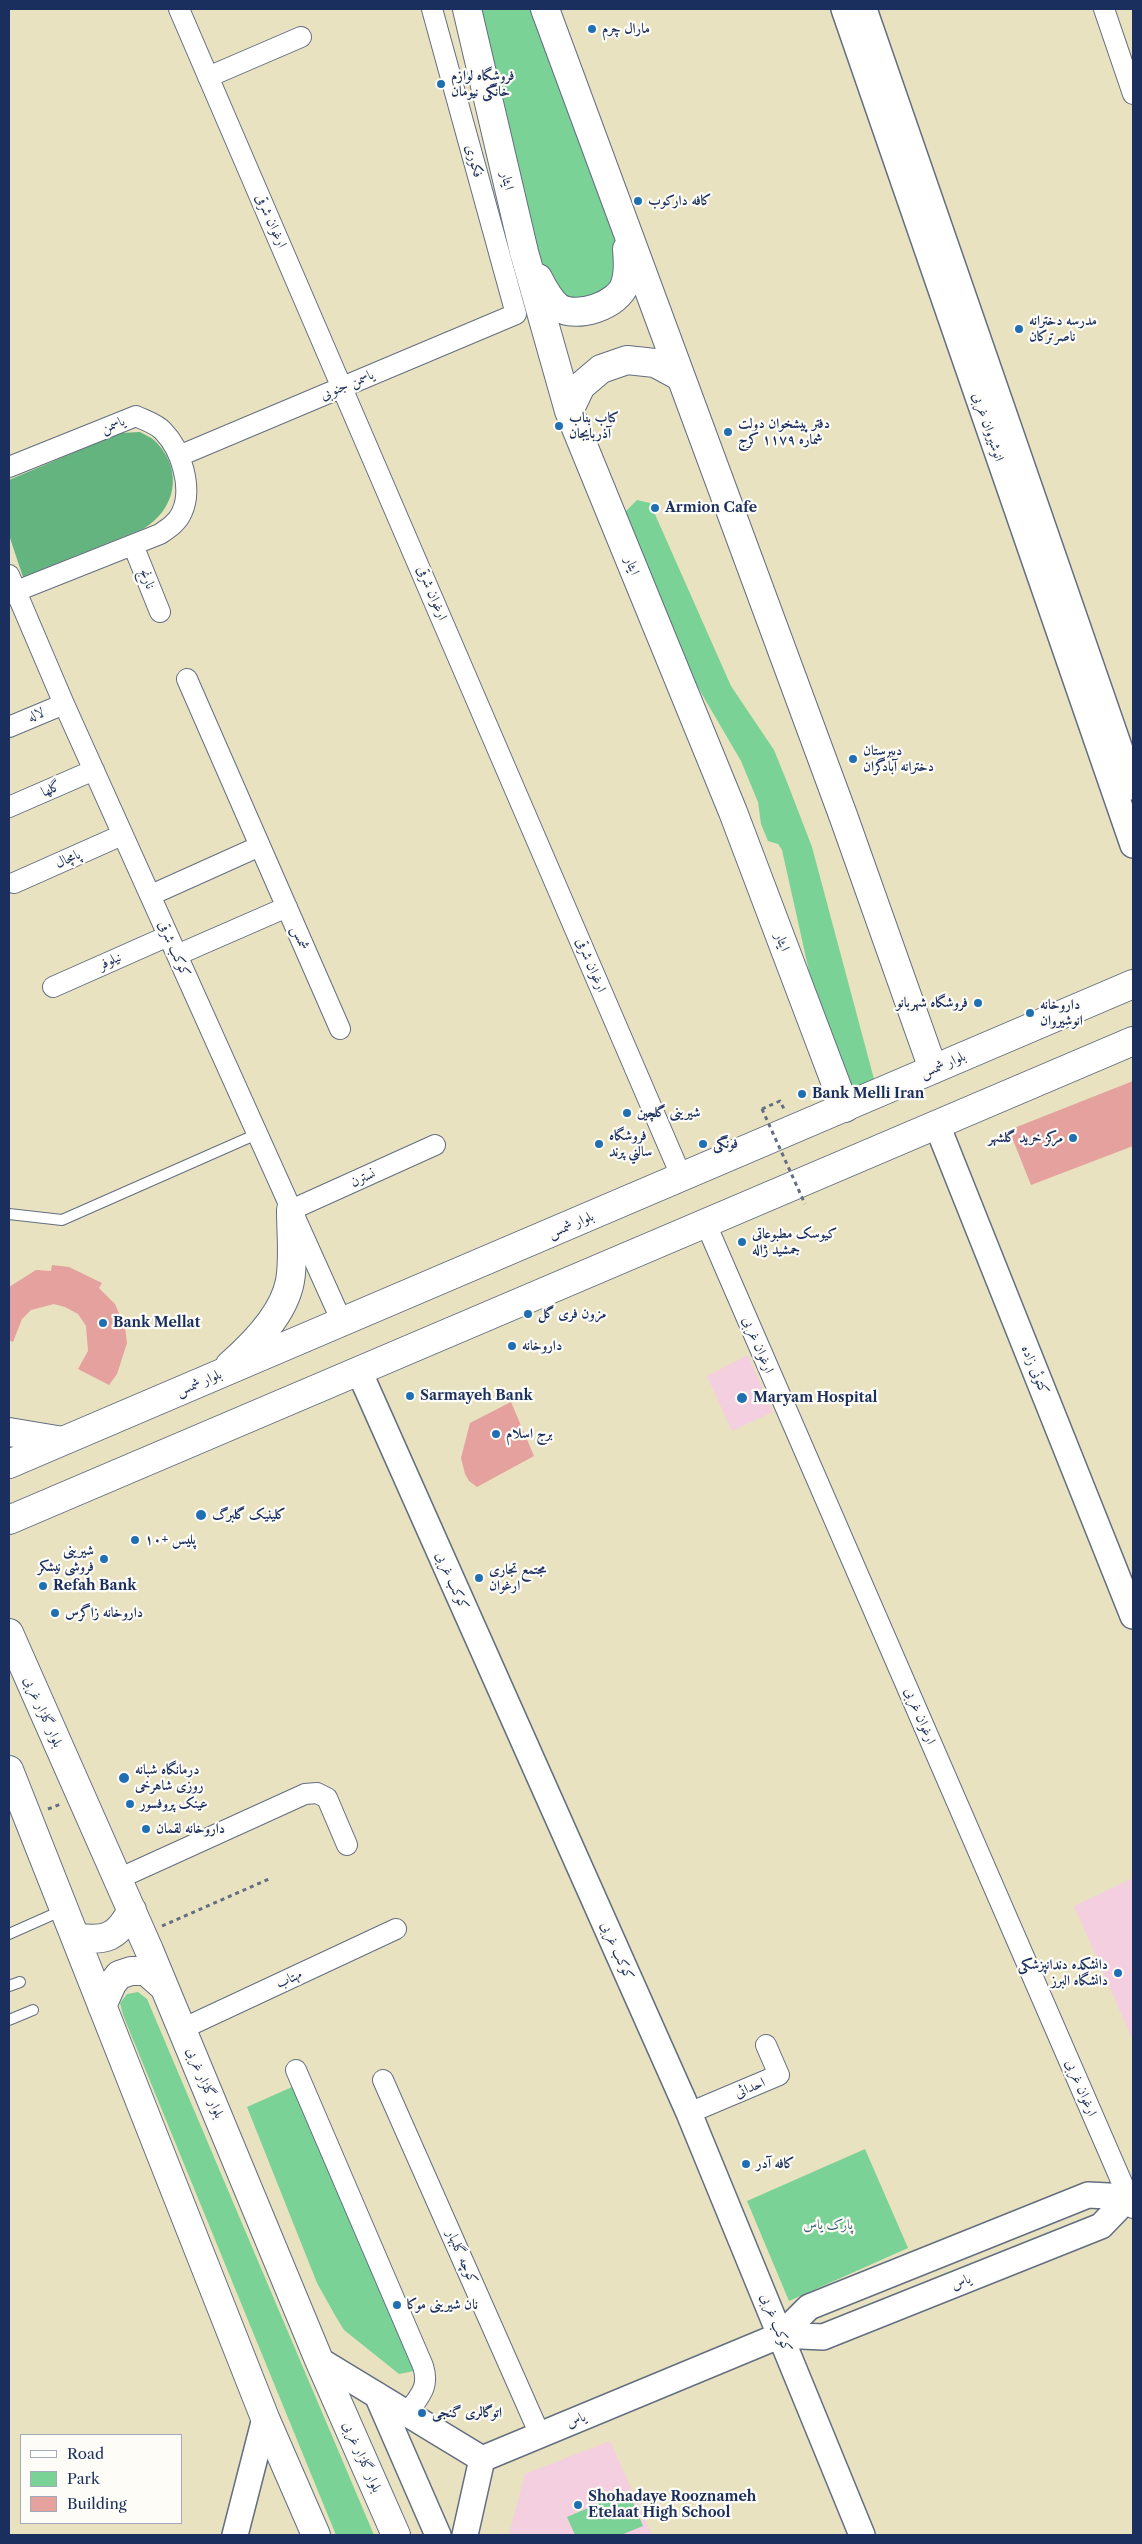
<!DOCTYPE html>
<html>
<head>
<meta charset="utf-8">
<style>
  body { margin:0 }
  #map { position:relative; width:1142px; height:2544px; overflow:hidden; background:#e8e2c0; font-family:"Libre Caslon Text",serif }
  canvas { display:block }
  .frame { position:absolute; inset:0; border:10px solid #1b2f5e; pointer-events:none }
  .legend { position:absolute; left:20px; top:2434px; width:162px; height:90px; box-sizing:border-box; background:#fdfcf7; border:1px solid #a3aaba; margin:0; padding:6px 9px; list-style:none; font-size:15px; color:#1b2f5e }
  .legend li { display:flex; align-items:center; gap:10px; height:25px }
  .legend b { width:25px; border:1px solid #a3aaba }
</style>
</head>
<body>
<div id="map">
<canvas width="1142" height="2544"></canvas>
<div class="frame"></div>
<ul class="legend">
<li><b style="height:6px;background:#fff"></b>Road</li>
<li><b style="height:14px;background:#7bd296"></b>Park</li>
<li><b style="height:14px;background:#e4a19e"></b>Building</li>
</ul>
</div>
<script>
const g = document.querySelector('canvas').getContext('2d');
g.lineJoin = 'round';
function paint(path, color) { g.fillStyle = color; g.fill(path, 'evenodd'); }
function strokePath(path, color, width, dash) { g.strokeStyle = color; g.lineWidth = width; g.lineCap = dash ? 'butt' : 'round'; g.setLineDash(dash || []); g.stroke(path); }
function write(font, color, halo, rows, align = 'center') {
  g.font = font + ' "Libre Caslon Text",Amiri,serif'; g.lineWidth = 4.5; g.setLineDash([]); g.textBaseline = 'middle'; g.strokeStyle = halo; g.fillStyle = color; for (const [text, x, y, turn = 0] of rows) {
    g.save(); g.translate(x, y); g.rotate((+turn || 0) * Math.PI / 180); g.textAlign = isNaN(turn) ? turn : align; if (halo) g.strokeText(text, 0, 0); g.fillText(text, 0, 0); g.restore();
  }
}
paint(new Path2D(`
  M748,1355L773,1412L732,1431L707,1376Z
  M1133,1878V2041L1074,1906Z
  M610,2441L652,2535H509L525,2474Z`), '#f3cfdf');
paint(new Path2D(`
  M480,9H535L618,238L615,281L605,293L572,300L555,288L535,248Z
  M637,500L650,503L731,686L774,750L787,782L812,847L874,1079L845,1092L817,1007L782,850L778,844L768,841L761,824L758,802L741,761L682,660L622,515Z
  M138,1992L147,1999L374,2535H336L123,2015L120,2003L127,1994Z
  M292,2087L414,2371L399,2374L344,2330L336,2317L317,2283L247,2107Z
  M865,2149L908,2248L789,2301L747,2201Z
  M628,2491L643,2526L621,2535H575L567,2517Z`), '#7bd296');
paint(new Path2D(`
  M140,432C145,435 153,438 157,443C184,472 175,510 143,529L23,577L9,535V480L120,433Z`), '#64b47f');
paint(new Path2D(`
  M1133,1081V1146L1031,1185L1009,1130Z
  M52,1265L69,1267L102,1283L99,1288L115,1304L125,1327L127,1343L117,1374L109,1385L78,1369L88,1351L86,1326L78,1314L65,1307L54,1304L31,1310L22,1319L13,1342L9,1340V1287L36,1270L51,1271Z
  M511,1402L534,1456L477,1487L469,1481L465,1474L461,1458L470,1423Z`), '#e4a19e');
const service = new Path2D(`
  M9,1214L62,1220L257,1134
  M9,1934L63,1910
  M9,1986L20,1982
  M9,2020L33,2010`);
const minor = new Path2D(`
  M179,9L682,1178
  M1104,9L1133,94
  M208,77L301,37
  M179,456L516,314L432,9
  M9,467L136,416C144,420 157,424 163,431C181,449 193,488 182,512C178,522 169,528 160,534L9,594
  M133,545L160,612
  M9,575L64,704L342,1322
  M187,679L340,1029
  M9,727L64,704
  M9,807L94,770
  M14,883L122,835
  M151,895L260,846
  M177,955L287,907
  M53,987L168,936
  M291,1210L435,1145
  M706,1224L1133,2208
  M118,1879L305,1794L317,1793L327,1798L347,1845
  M182,2029L396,1929
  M296,2070L423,2366C430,2388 419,2396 407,2414
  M383,2080L540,2435
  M689,2113L779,2075L766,2045`);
const tertiary = new Path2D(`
  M844,9L1133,845
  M864,9L1133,787
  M937,1125L1133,1616
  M359,1371L689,2113L862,2535
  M781,2335L823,2337L1101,2226L1129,2197
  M319,2360L482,2459
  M377,2395L438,2535
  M482,2459L781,2335L809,2307L1088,2195L1129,2197L1133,2195
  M235,2535L265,2418
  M465,2535L482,2459`);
const secondary = new Path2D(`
  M467,9L524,252L569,411L733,812L845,1108
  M545,9L844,818L933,1069
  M538,278C543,288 549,300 558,307C576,320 619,305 625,284C629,273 628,260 627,249
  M569,411L581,386L601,369L627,360L655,363L679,376`);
const primary = new Path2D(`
  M230,1365C254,1344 284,1314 290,1281C294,1258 291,1233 291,1210
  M9,1432L63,1441
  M9,1464L1133,984
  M9,1520L1133,1041
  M9,1633L149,1950L319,2360L396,2535
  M9,1770L265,2418L316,2535
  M75,1937C105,1942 117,1938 132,1910
  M102,2006L112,1984L119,1975L131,1971H146L164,1987`);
strokePath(service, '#636e80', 12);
strokePath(minor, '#636e80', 22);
strokePath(tertiary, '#636e80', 28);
strokePath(secondary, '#636e80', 30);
strokePath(primary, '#636e80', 30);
strokePath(new Path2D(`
  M762,1109L780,1101L784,1109
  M48,1809L61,1804
  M162,1926L269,1879`), '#636e80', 3, [4, 4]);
strokePath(service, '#fff', 10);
strokePath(minor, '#fff', 20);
strokePath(tertiary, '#fff', 25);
strokePath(secondary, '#fff', 28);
strokePath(primary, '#fff', 28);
strokePath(new Path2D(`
  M762,1109L805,1204`), '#636e80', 3, [4, 4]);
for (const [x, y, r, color] of [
  [592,29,5,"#1f6fb2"],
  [441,84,5,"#1f6fb2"],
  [638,201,5,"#1f6fb2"],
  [1019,329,5,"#1f6fb2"],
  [559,426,5,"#1f6fb2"],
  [728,432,5,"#1f6fb2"],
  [655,508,5,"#1f6fb2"],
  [853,759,5,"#1f6fb2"],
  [978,1003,5,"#1f6fb2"],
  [1030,1013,5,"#1f6fb2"],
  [802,1094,5,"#1f6fb2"],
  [627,1113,5,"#1f6fb2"],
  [1073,1138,5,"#1f6fb2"],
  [599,1144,5,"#1f6fb2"],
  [703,1144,5,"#1f6fb2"],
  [742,1242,5,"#1f6fb2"],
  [528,1314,5,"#1f6fb2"],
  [103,1323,5,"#1f6fb2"],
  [512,1346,5,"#1f6fb2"],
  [410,1396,5,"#1f6fb2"],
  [742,1398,6,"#1f6fb2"],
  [496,1434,5,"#1f6fb2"],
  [201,1515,6,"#1f6fb2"],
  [135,1540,5,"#1f6fb2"],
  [104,1559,5,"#1f6fb2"],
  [479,1578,5,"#1f6fb2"],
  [43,1586,5,"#1f6fb2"],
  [55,1613,5,"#1f6fb2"],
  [124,1778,6,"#1f6fb2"],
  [130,1804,5,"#1f6fb2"],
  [146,1829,5,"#1f6fb2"],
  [1118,1973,5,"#1f6fb2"],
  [746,2164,5,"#1f6fb2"],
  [397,2305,5,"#1f6fb2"],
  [422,2413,5,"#1f6fb2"],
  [578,2505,5,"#1f6fb2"]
]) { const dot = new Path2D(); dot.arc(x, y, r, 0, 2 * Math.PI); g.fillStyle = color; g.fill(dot); strokePath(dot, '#fdfcf7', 2); }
write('bold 14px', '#1b2f5e', '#fdfcf7', [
  ["مارال چرم",602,29],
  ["فروشگاه لوازم",451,76],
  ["خانگی نیومان",451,92],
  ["کافه دارکوب",648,201],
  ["مدرسه دخترانه",1029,321],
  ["ناصرترکان",1029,337],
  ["کباب بناب",569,418],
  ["آذربايجان",569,434],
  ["دفتر پیشخوان دولت",738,424],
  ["شماره ۱۱۷۹ کرج",738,440],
  ["Armion Cafe",665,508],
  ["دبيرستان",863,751],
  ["دخترانه آبادگران",863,767],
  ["فروشگاه شهربانو",968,1003,"right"],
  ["داروخانه",1040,1005],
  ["انوشیروان",1040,1021],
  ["Bank Melli Iran",812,1094],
  ["شیرینی گلچین",637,1113],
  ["فروشگاه",609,1136],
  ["سالني پرند",609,1152],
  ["مرکز خرید گلشهر",1063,1138,"right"],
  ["فونگی",713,1144],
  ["کیوسک مطبوعاتی",752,1234],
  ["جمشید ژاله",752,1250],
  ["مزون فری گل",538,1314],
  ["Bank Mellat",113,1323],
  ["داروخانه",522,1346],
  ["Sarmayeh Bank",420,1396],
  ["Maryam Hospital",753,1398],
  ["برج اسلام",506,1434],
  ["کلینیک گلبرگ",212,1515],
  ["پلیس +۱۰",145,1540],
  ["شیرینی",94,1551,"right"],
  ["فروشی نیشکر",94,1567,"right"],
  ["مجتمع تجاری",489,1570],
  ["ارغوان",489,1586],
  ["Refah Bank",53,1586],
  ["داروخانه زاگرس",65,1613],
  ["درمانگاه شبانه",135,1770],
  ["روزی شاهرخی",135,1786],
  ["عینک پروفسور",140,1804],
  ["داروخانه لقمان",156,1829],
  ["دانشکده دندانپزشکی",1108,1965,"right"],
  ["دانشگاه البرز",1108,1981,"right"],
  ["کافه آدر",756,2164],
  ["نان شیرینی موکا",407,2305],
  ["اتوگالری گنجی",432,2413],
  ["Shohadaye Rooznameh",588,2497],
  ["Etelaat High School",588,2513]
], 'left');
write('14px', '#1b2f5e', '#fdfcf7', [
  ["فکوری",474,161,75],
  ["ایثار",507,181,77],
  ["ارغوان شرقی",271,221,66],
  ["یاسمن جنوبی",347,385,-23],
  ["یاسمن",113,425,-22],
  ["انوشیروان غربی",988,427,71],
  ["ایثار",632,566,68],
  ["نارنج",147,579,68],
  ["ارغوان شرقی",432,593,67],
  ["لاله",36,715,-23],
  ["گلها",51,789,-24],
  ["پامچال",68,859,-24],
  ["شمس",300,938,66],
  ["ایثار",782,942,69],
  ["کوکب شرقی",174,949,66],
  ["نیلوفر",110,961,-24],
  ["ارغوان شرقی",591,965,67],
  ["بلوار شمس",943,1065,-23],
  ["نسترن",363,1178,-24],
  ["بلوار شمس",571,1225,-23],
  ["ارغوان غربی",758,1345,67],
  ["کتوئی زاده",1035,1370,68],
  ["بلوار شمس",199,1383,-23],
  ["کوکب غربی",452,1581,66],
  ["بلوار گلزار غربی",43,1712,66],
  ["ارغوان غربی",920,1716,67],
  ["کوکب غربی",617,1951,66],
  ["مهتاب",289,1979,-25],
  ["بلوار گلزار غربی",205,2083,67],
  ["احداثی",750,2088,-23],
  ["ارغوان غربی",1081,2088,67],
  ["کوچه گلبهار",462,2257,66],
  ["یاس",961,2282,-22],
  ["کوکب غربی",776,2323,68],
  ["یاس",576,2420,-23],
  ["بلوار گلزار غربی",362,2457,66]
]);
write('14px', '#38606f', '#fdfcf7', [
  ["پارک یاس",828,2225]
]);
</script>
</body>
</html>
